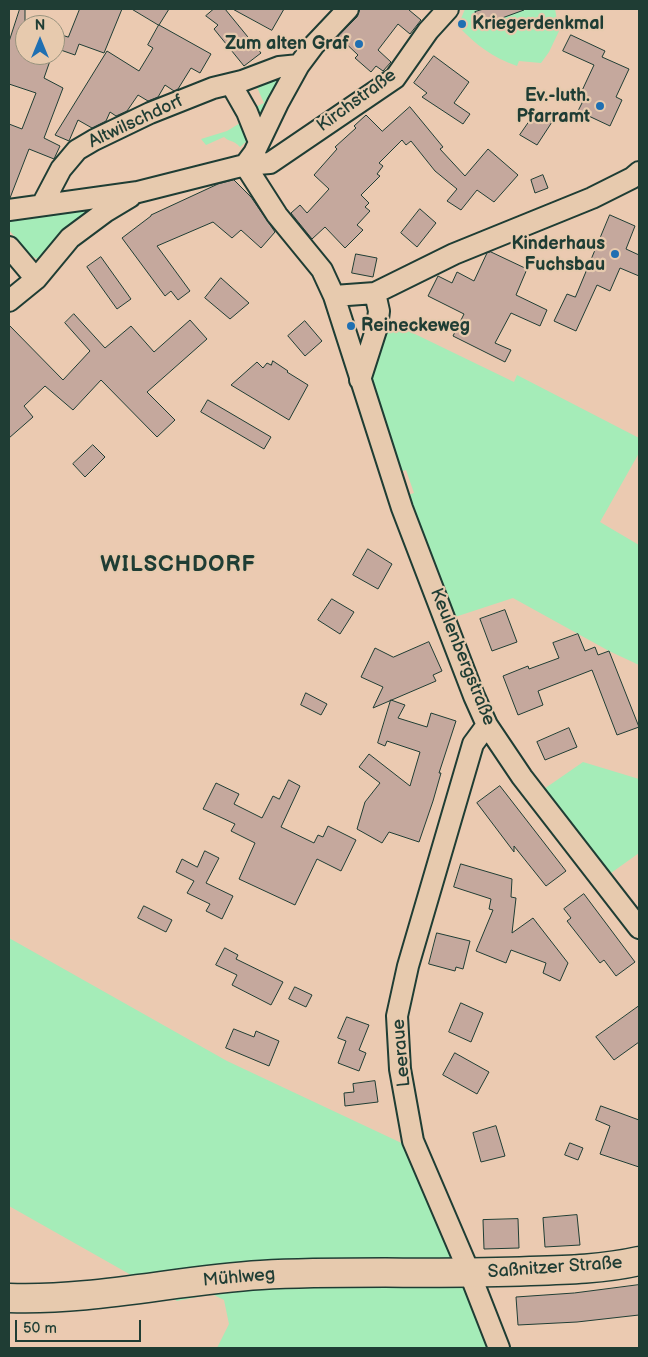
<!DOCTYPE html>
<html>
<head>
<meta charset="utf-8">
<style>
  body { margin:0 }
  #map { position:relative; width:648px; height:1357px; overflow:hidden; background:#ebcab1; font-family:"Balsamiq Sans",sans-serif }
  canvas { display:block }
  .frame { position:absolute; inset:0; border:10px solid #1f3d34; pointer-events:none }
  .north { position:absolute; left:15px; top:15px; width:50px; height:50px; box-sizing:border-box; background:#e7caae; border:1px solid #97927d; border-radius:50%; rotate:0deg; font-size:14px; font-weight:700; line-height:20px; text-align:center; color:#1f3d34 }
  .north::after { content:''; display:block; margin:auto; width:18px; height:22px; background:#1f6fb2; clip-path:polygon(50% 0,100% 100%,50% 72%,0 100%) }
  .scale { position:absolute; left:15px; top:1320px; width:126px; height:22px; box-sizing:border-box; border:2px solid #1f3d34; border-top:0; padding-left:6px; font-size:15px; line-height:18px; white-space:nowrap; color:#1f3d34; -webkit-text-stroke:4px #e7caae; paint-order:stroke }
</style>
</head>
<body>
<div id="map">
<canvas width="648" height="1357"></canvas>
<div class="frame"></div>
<div class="north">N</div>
<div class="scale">50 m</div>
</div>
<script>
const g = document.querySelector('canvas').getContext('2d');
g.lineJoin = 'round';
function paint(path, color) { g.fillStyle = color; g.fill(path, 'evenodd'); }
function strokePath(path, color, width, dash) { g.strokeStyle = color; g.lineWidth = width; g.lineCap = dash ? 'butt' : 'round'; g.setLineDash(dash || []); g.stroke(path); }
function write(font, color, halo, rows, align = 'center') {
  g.font = font + ' "Balsamiq Sans",sans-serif'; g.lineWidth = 4.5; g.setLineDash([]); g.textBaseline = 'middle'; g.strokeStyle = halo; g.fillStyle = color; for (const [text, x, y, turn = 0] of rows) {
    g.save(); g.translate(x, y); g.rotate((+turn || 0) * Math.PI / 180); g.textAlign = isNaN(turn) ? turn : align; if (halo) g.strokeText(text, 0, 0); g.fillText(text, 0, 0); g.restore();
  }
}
paint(new Path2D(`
  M465,9H555L559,31L549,52L541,63L519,61L517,66C492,57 476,45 458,26Z
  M283,73L260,120L251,109L264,103L256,85Z
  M245,120L248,140L240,147C234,140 229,142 224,137L206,145L201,139L227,131Z
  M93,208L95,211L43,257L38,259L31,256L9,230V217Z
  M386,320L514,382L517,375L639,438V453L600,522L639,545V665L609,651L513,598L455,617L408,495L414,493L406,470L400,472L366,381Z
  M583,762L639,779V853L611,873L544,789Z
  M9,938L227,1061L410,1147L490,1348H217L229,1324L224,1300L212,1294L177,1301L9,1206Z`), '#a5ecb8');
const building = new Path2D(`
  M20,9H25V55H52L44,78L63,88L44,138L60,146L54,159L29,149L10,198H9V124L22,129L36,93L9,84V42Z
  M80,9H122L104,53L79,44L75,55L55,48V33L68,37Z
  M132,9H169L159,25Z
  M214,9H225L261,53L244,66L214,29L218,25L206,16Z
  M233,9H284L272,30Z
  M360,9H410L409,10L421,20L410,34L398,24L378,50L391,62L383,71L376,66L371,72L355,58L358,55L338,36L357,17Z
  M484,9H523L524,10L480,26L475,12Z
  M159,25L211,54L200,73L191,68L178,89L174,91L165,85L158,97L148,101L138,95L127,111L116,116L110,112L106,121L92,128L78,120L69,141L55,135L107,51L139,71L153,48L148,45Z
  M571,35L605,51L602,57L629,69L616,97L622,100L610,126L578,111L584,99L579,97L594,65L563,51Z
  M434,56L469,82L454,103L470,114L463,124L422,97L427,93L414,83Z
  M410,107L443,147L440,149L465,176L488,149L518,175L494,202L477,190L461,210L447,201L457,189L435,171L411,141L406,145L402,140L379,163L383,166L377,174L380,176L361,195L369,203L365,207L370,211L357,225L363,230L345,248L325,227L312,239L291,213L300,205L307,213L329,189L314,175L337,149L335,147L356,128L354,126L366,115L382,131Z
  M536,112L552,122L537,145L520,135Z
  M543,175L548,188L535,193L531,180Z
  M234,180L251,197L275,232L261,248L241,230L232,238L213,222L157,246L190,291L178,300L171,291L165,296L122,238L151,216V215L218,184Z
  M420,209L436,223L417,247L401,233Z
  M610,215L635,226L626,249L639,255V276L620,268L610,291L597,285L576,331L554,321L567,294L575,297Z
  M491,252L527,269L516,295L547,310L540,326L511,313L495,343L511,350L505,362L453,336L464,314L428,296L438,276L452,283L457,272L474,281L487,253Z
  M356,254L377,258L373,277L352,273Z
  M101,257L131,299L117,309L87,267Z
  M221,278L249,303L230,319L205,298Z
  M74,314L105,348L131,326L154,352L190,320L207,339L147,392L175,420L157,437L101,380L73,410L45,386L24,406L33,417L9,438V325L63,380L90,351L65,323Z
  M305,321L322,341L305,356L288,336Z
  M273,361L288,371L287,372L308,385L289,420L231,385L257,362L263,368L267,363L271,365Z
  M208,400L271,437L264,449L201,412Z
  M93,445L105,457L85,477L73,464Z
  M368,549L392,564L378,589L353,575Z
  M332,599L354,612L340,634L318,620Z
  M505,610L517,642L492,651L480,619Z
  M578,634L585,651L595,647L598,655L609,651L639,727L617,735L592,670L538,691L543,705L518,715L503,676L528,666L529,669L559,658L553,643Z
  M429,642L442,671L433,675L436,681L373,708L383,687L361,677L375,648L393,657Z
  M306,693L327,704L321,715L301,705Z
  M391,700L405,705L398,718L427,727L431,713L456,721L439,773H441L433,801L419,842L389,832L382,843L357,829L365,802L380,783L359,767L369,754L410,786L420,752L387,741L385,746L378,743Z
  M569,728L577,747L545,760L537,742Z
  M289,780L300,786L281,827L314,843L318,835L323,837L328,826L356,840L341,871L317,859L295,905L239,879L255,843L231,831L235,824L203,809L216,783L239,794L234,804L262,818L273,796L279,799Z
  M500,786L566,871L546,886L514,846V852L477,803Z
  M205,851L219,858L206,883L233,896L222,919L206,911L210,904L187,893L194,881L176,872L182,859L197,867Z
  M461,864L512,879L511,897L516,898L512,933L533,918L568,963L560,981L543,973L546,963L511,950L506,963L476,951L493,910L489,909L491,899L454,887Z
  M584,894L635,962L616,976L604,960L600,963L567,921L571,918L564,909Z
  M144,906L172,920L166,932L138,918Z
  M437,933L470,941L463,969L456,967L455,971L429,964Z
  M225,948L238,955L236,959L283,982L271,1005L232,985L237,975L216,965Z
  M295,987L312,995L306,1007L289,999Z
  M461,1003L483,1013L471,1042L449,1032Z
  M639,1006V1042L614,1060L596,1037Z
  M347,1017L369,1025L359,1050L366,1053L359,1071L338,1063L346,1041L338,1038Z
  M234,1029L254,1037L256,1031L279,1041L269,1066L226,1048Z
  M455,1053L489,1072L477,1094L443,1075Z
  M375,1081L378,1102L345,1106L344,1093L354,1092L353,1084Z
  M601,1106L639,1120V1167L600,1154L610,1126L596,1120Z
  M496,1126L505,1156L481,1162L473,1133Z
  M570,1143L583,1148L578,1160L565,1155Z
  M577,1215L580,1245L545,1247L543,1218Z
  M518,1219L519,1248L484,1249L483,1220Z
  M639,1285V1315L577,1322L518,1325L516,1297L574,1293Z`);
paint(building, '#c5a89d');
strokePath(building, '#1f3d34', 1);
const street = new Path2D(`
  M231,84L247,112L259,142
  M245,165L277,215L322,270L334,296L402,508L474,696L487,725L522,777L639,928
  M245,165L254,153L278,103L299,65L314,45L348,9
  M42,205L61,169L77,150L94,140L150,113L213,88L242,81L279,67L299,65
  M9,210L138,192L245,165L270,163L395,78L428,31L448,9
  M9,247L36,279
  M334,296L375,293L454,254L592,198L632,178L639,172
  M9,301L36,279L70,238L105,212L130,197
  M360,380L377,327L379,311L375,293
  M487,725L473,744L408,966L397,1016L400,1069L413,1141L470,1274L499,1348`);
const secondary = new Path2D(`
  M9,1298C94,1301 177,1280 261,1275C351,1270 441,1275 530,1271C566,1270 604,1269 639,1261`);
strokePath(street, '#1f3d34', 24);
strokePath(secondary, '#1f3d34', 31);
strokePath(street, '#e7caae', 20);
strokePath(secondary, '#e7caae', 28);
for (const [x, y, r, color] of [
  [462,24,5,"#1f6fb2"],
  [359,44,5,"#1f6fb2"],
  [600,106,5,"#1f6fb2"],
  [615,254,5,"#1f6fb2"],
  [351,326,5,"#1f6fb2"]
]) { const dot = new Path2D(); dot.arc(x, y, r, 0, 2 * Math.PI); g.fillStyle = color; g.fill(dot); strokePath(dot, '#e7caae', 2); }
write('bold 18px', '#1f3d34', '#e7caae', [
  ["Kriegerdenkmal",472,24,"left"],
  ["Zum alten Graf",349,44],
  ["Ev.-luth.",590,96],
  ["Pfarramt",590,117],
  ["Kinderhaus",605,244],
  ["Fuchsbau",605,265],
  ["Reineckeweg",361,326,"left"]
], 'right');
write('18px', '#1f3d34', '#e7caae', [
  ["Kirchstraße",357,101,-36],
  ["Altwilschdorf",136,122,-25],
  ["Keulenbergstraße",462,657,68],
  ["Leeraue",402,1053,-95],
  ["Saßnitzer Straße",555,1268,-4],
  ["Mühlweg",239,1278,-5]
]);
g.letterSpacing = '1px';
write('bold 22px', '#1f3d34', '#e7caae', [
  ["WILSCHDORF",178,565]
]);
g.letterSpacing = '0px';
</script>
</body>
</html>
